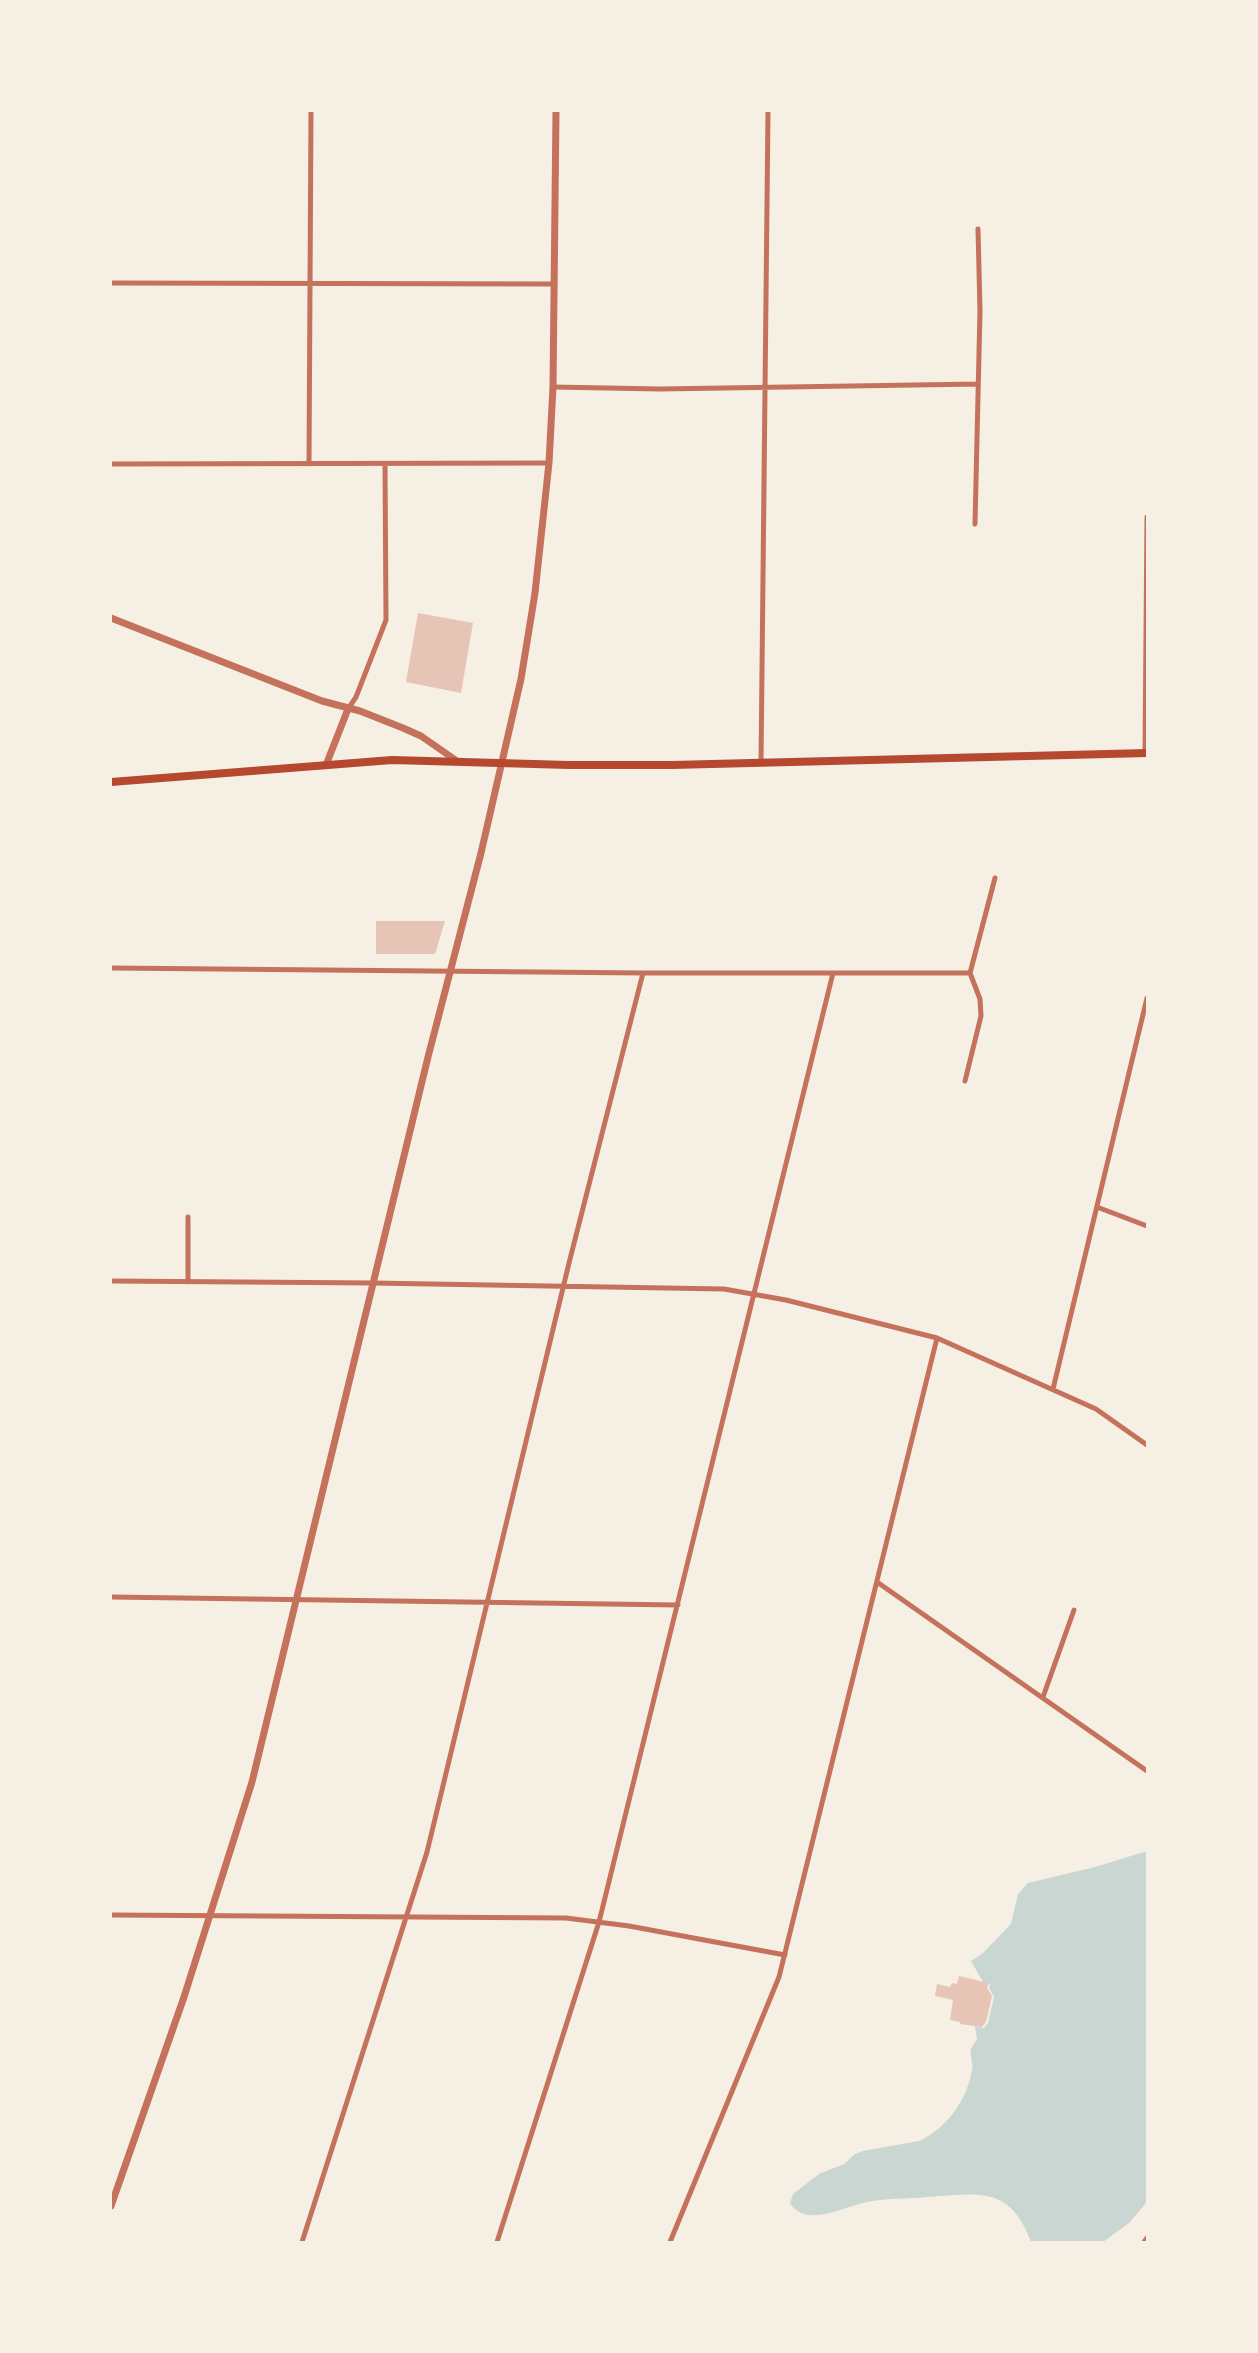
<!DOCTYPE html>
<html>
<head>
<meta charset="utf-8">
<style>
  body { margin:0 }
  #map { position:relative; width:1258px; height:2353px; overflow:hidden; background:#f6efe4; font-family:Overpass,sans-serif }
  canvas { display:block }
  .frame { position:absolute; inset:0; border:112px solid #f6efe4; pointer-events:none }
</style>
</head>
<body>
<div id="map">
<canvas width="1258" height="2353"></canvas>
<div class="frame"></div>
</div>
<script>
const g = document.querySelector('canvas').getContext('2d');
g.lineJoin = 'round';
function paint(path, color) { g.fillStyle = color; g.fill(path, 'evenodd'); }
function strokePath(path, color, width, dash) { g.strokeStyle = color; g.lineWidth = width; g.lineCap = dash ? 'butt' : 'round'; g.setLineDash(dash || []); g.stroke(path); }
paint(new Path2D(`
  M1147,1851V2202L1129,2223L1103,2242H1031C1010,2184 977,2194 926,2197C907,2199 886,2198 867,2202C845,2206 806,2229 790,2203L793,2194L819,2174L844,2164L855,2154L863,2151L919,2141C947,2128 967,2100 972,2070C974,2063 968,2052 972,2047C973,2044 976,2042 977,2039L975,2026L984,2028L988,2023L994,1997L989,1988L990,1984L983,1982L971,1961L982,1954L1011,1924L1018,1894L1028,1883L1095,1867Z`), '#c9d6d2');
paint(new Path2D(`
  M418,613L473,623L461,693L406,682Z
  M376,921H445L435,954H376Z
  M959,1976L989,1983L987,1988L992,1996L986,2022L982,2027L960,2024V2022L950,2020L953,2000L935,1996L937,1984L950,1987L952,1983L957,1984Z`), '#e6c5b7');
strokePath(new Path2D(`
  M111,283L555,284
  M553,387L660,389L978,384
  M111,464L549,463
  M309,464L311,111
  M975,524L980,311L978,229
  M348,709L356,697L386,620L385,464
  M1145,753L1147,517
  M761,763L768,111
  M111,968L643,973H970
  M970,973L995,878
  M965,1081L981,1016L980,999L970,973
  M1097,1207L1147,1226
  M111,1281L373,1283L724,1289L786,1300L937,1338L1096,1409L1147,1445
  M188,1282V1217
  M1053,1389L1147,998
  M877,1582L1147,1771
  M111,1597L678,1605
  M1043,1697L1074,1610
  M111,1915L566,1918L629,1926L785,1955
  M302,2242L427,1852L569,1263L643,973
  M497,2242L599,1922L833,973
  M670,2242L779,1977L937,1338
  M1144,2242L1147,2238`), '#c5725c', 5);
strokePath(new Path2D(`
  M111,618L322,701L360,711L403,728L421,736L457,761
  M326,765L348,709
  M111,2206L184,1997L252,1782L428,1057L481,853L521,679L535,593L549,463L553,387L556,111`), '#c5725c', 7);
strokePath(new Path2D(`
  M111,782L392,760L569,765H672L1147,753`), '#b5482f', 8);
</script>
</body>
</html>
